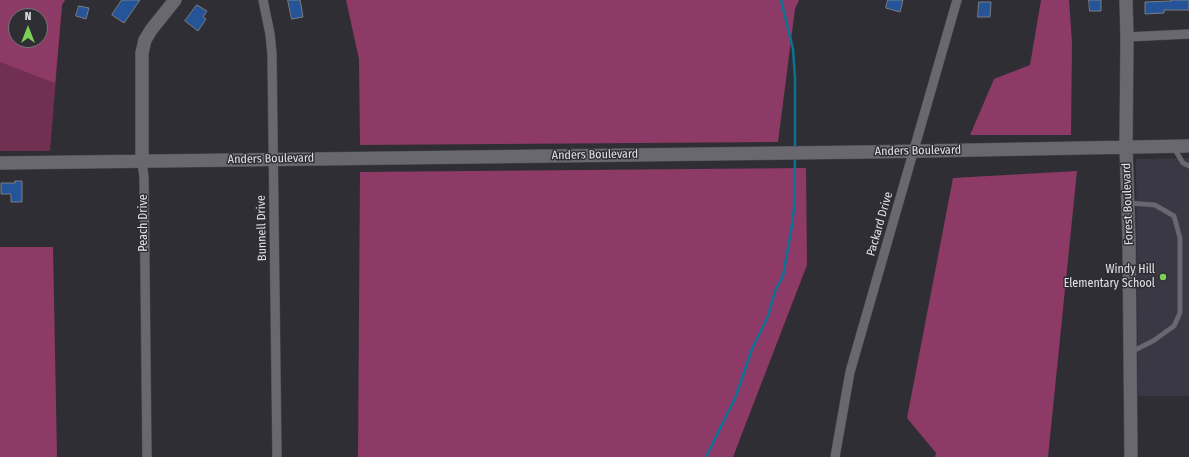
<!DOCTYPE html>
<html>
<head>
<meta charset="utf-8">
<style>
  body { margin:0 }
  #map { position:relative; width:1189px; height:457px; overflow:hidden; background:#2f2e35; font-family:"Fira Sans Condensed",sans-serif }
  canvas { display:block }
  .north { position:absolute; left:8px; top:8px; width:40px; height:40px; box-sizing:border-box; background:#2f2e35; border:1px solid #77767c; border-radius:50%; rotate:0deg; font-size:11px; font-weight:700; line-height:16px; text-align:center; color:#e2e2e6 }
  .north::after { content:''; display:block; margin:auto; width:14px; height:18px; background:#7bd156; clip-path:polygon(50% 0,100% 100%,50% 72%,0 100%) }
</style>
</head>
<body>
<div id="map">
<canvas width="1189" height="457"></canvas>
<div class="north">N</div>
</div>
<script>
const g = document.querySelector('canvas').getContext('2d');
g.lineJoin = 'round';
function paint(path, color) { g.fillStyle = color; g.fill(path, 'evenodd'); }
function strokePath(path, color, width, dash) { g.strokeStyle = color; g.lineWidth = width; g.lineCap = dash ? 'butt' : 'round'; g.setLineDash(dash || []); g.stroke(path); }
function write(font, color, halo, rows, align = 'center') {
  g.font = font + ' "Fira Sans Condensed",sans-serif'; g.lineWidth = 3; g.setLineDash([]); g.textBaseline = 'middle'; g.strokeStyle = halo; g.fillStyle = color; for (const [text, x, y, turn = 0] of rows) {
    g.save(); g.translate(x, y); g.rotate((+turn || 0) * Math.PI / 180); g.textAlign = isNaN(turn) ? turn : align; if (halo) g.strokeText(text, 0, 0); g.fillText(text, 0, 0); g.restore();
  }
}
paint(new Path2D(`
  M1189,158V396H1138L1136,159Z`), '#393844');
paint(new Path2D(`
  M0,0H65L62,5L50,151H0ZM16,16H40V40H16Z`), '#713052');
paint(new Path2D(`
  M0,0H65L62,5L55,83L0,62ZM16,16H40V40H16Z
  M346,0H799L795,9L778,142L360,145L359,59Z
  M1041,0H1069L1072,43L1071,135H970L994,79L1030,65Z
  M806,168L807,265L733,457H358L360,172Z
  M1077,171L1048,457H935L936,453L907,418L953,178Z
  M0,247H53L57,457H0Z`), '#8d3a66');
strokePath(new Path2D(`
  M781,0L793,49L795,78V150
  M706,457L736,396L752,349L768,316L775,291L783,276L791,231L794,209L795,157`), '#0a7294', 2.5);
const building = new Path2D(`
  M122,0H140L124,23L112,15Z
  M288,0H300L303,17L292,19Z
  M888,0H903L900,12L886,8Z
  M1089,0H1101V11H1090Z
  M1171,0H1189V10H1164V13L1145,14V2L1171,1Z
  M979,2H991L990,17H978Z
  M197,5L207,11L203,17L206,19L198,31L185,21Z
  M79,6L89,8L86,19L76,16Z
  M15,181H22V202H11V194H1V183H15Z`);
paint(building, '#265499');
strokePath(building, '#787d83', 1);
const lane = new Path2D(`
  M1174,148L1183,163L1189,166
  M1129,203L1155,205L1174,216L1180,238V313L1174,326L1153,341L1131,352`);
const street = new Path2D(`
  M263,0L270,34L272,54L277,457
  M1127,37L1189,34
  M142,162L144,177L147,457
  M835,457L850,372L957,0`);
const secondary = new Path2D(`
  M1126,0L1127,37L1126,147L1129,239L1131,457
  M142,162V53L145,40L151,30L175,0
  M0,163L867,152L1189,146`);
strokePath(lane, '#4c4b51', 5.5);
strokePath(street, '#4c4b51', 10);
strokePath(secondary, '#4c4b51', 14);
strokePath(lane, '#696870', 4.5);
strokePath(street, '#696870', 9);
strokePath(secondary, '#696870', 13);
for (const [x, y, r, color] of [
  [1163,277,4,"#7bd156"]
]) { const dot = new Path2D(); dot.arc(x, y, r, 0, 2 * Math.PI); g.fillStyle = color; g.fill(dot); strokePath(dot, '#2f2e35', 1.5); }
write('12px', '#e2e2e6', '#2f2e35', [
  ["Anders Boulevard",918,151,-1],
  ["Anders Boulevard",595,155,-1],
  ["Anders Boulevard",271,159,-1],
  ["Forest Boulevard",1128,204,-92],
  ["Peach Drive",144,223,-90],
  ["Packard Drive",880,224,-74],
  ["Bunnell Drive",262,228,-91]
]);
write('12px', '#e2e2e6', '#2f2e35', [
  ["Windy Hill",1155,270],
  ["Elementary School",1155,284]
], 'right');
</script>
</body>
</html>
